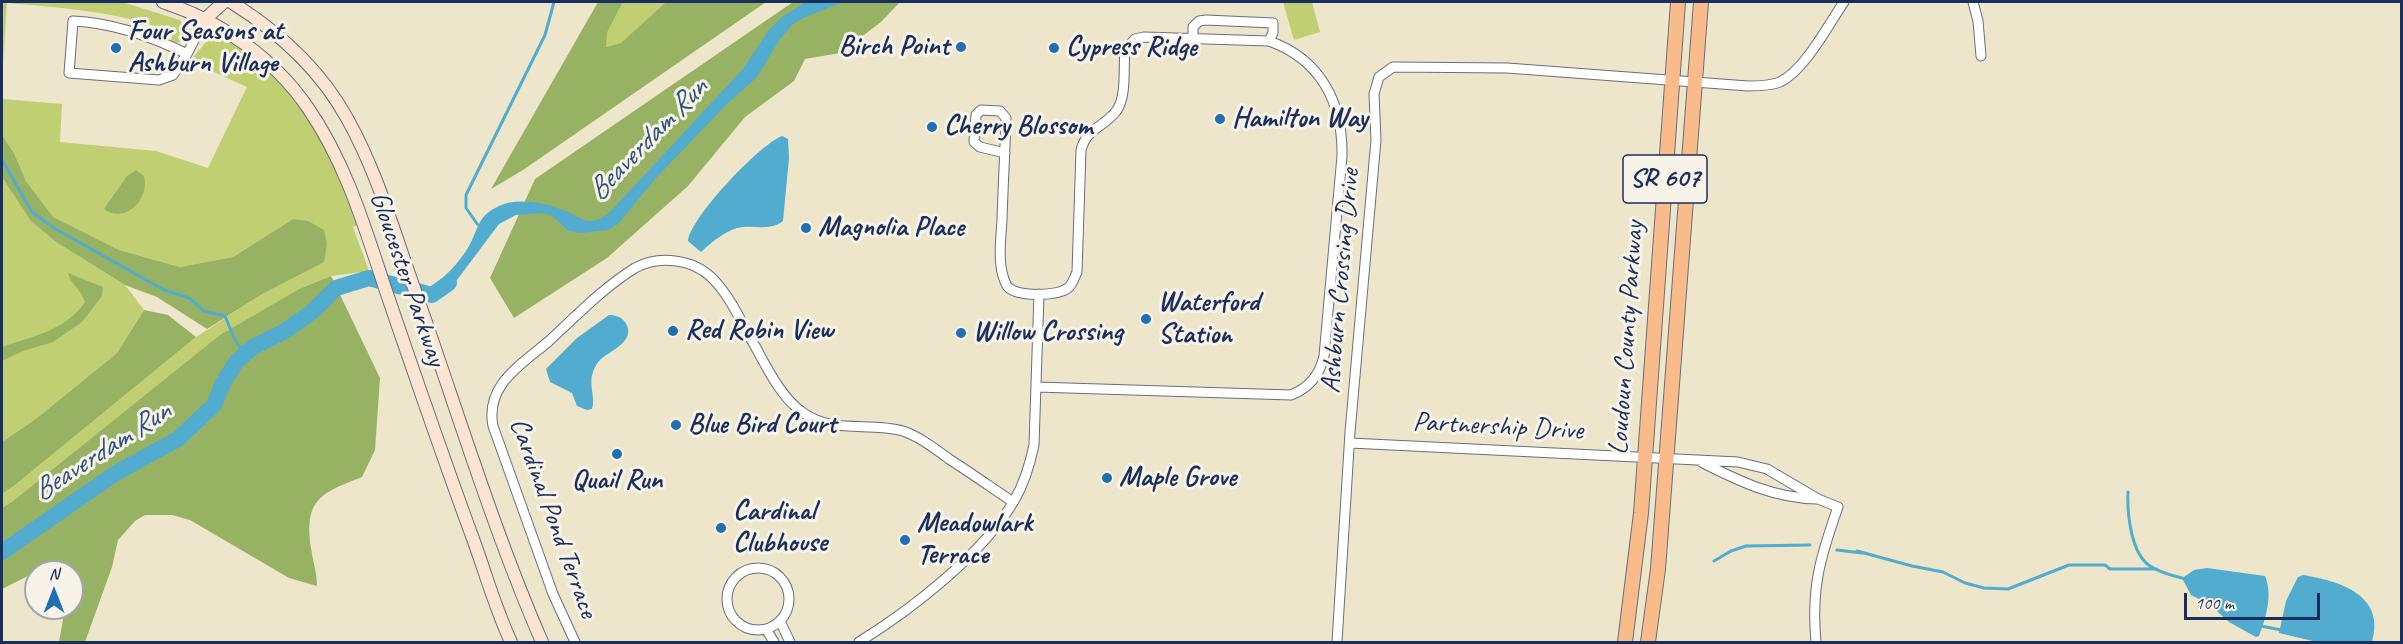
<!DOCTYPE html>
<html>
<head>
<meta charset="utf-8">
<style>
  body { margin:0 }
  #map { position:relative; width:2403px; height:644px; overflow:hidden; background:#ede6ca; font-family:Caveat,sans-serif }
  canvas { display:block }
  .frame { position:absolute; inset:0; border:3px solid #1b2f5e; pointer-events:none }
  .north { position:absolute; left:24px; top:560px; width:60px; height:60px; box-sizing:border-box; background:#f7f3e8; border:2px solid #9fa5b1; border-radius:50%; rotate:0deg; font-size:16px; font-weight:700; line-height:24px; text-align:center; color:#1b2f5e }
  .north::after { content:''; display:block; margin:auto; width:21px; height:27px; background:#1f6fb2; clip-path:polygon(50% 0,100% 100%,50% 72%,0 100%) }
  .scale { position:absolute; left:2184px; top:593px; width:136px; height:27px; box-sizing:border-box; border:3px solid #1b2f5e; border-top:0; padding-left:8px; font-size:18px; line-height:21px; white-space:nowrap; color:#1b2f5e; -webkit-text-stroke:4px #f7f3e8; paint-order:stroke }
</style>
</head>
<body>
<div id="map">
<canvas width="2403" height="644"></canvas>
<div class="frame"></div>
<div class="north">N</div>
<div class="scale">100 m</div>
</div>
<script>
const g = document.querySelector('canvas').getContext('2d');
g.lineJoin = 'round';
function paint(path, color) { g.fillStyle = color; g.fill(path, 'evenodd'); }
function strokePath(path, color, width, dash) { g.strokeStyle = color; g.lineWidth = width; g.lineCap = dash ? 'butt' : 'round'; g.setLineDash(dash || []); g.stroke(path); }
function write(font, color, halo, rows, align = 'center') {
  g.font = font + ' Caveat,sans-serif'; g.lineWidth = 6; g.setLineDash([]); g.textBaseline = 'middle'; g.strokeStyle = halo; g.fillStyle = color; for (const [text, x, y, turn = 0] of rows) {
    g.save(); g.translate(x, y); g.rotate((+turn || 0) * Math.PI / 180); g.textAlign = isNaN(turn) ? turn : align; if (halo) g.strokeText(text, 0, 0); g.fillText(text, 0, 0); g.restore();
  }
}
paint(new Path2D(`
  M2,2H122L180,20L186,28L187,36L182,42L173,43L171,40L173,33C119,11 64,8 7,3L2,80Z
  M623,2H666L621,44L605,47L607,33Z
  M1283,2H1312L1320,32L1294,40Z
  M213,38C228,36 238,47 249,55C306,99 334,160 357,225L353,227L369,271L331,276L299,289L221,335L13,501L2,508V494L15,485L196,337L264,293L293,219L233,257L180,267L119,250L53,218L26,181L14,153L2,135V99L62,104L60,142L156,151L208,168L247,87L190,61L206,42Z
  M2,177L32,221L56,242L125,285L144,310L117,353L37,418L2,442Z`), '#c0cf72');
paint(new Path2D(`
  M598,2H623L607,33L606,47L621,43L666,2H766L523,170L491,189Z
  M793,2H900L881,22L840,53L805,59L794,81L745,117L688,186L607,258L514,318L490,278L535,179Z
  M2,135L14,153L26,181L53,217L119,250L180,267L233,257L293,219L308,221L324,230L327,244L324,262L264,293L207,329L157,297L125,285L56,242L31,221L2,177Z
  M136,170L144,176C150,198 126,225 104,209L127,176Z
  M68,273L103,287L102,296L82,322L53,342L23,351L2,361V347C33,336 65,331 85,302C81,289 71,285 68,273Z
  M331,276L380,378L375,450L362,477C321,493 304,499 311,548C313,562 317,572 317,586L289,578L190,520L172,515H145L135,521L118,540L112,567L85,642H59L65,608H72V572H55L54,570L36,572L2,589V508L13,501L220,335L299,289Z
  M144,310L168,315L196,337L15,485L2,494V442L37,418L117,353Z`), '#98b264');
paint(new Path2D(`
  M806,2H843L803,18L792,25L780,39L757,77L728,103L655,179L618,224L608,230L581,233L568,231L554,217L544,213L516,215L499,224L457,280L436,298L432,295L433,286C448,274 464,258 472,240C480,223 480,215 499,206C517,197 546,203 563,210C572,213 581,220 589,221C598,222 604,216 610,212L742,70L769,30L783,16Z
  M782,136L788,139L789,158L783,221C769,232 753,224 737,228C722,233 712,242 701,252L688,241C690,218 760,144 782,136Z
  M609,315C616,315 621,317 625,322C638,341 609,351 600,360C597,363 594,369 593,372C588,384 596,398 592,409L587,410L577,406L572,393L550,382L546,369L577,338Z
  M2207,568L2265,576C2273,595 2266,618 2259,636L2256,637L2229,622L2209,604L2191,595L2183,580L2184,577L2194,570Z
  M2303,575C2340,581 2386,595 2372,642H2317L2279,633L2286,601L2298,577Z`), '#51accf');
strokePath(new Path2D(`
  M2,160L32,212L54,228L164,290L189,298L204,311L225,316L234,338L245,354
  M478,225L466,208V195L545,35L554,2
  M2128,492C2127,513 2131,554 2150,566C2160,573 2174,576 2186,579
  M1837,550L1862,553
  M1857,551L1912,566L1943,572L1965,583L1984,588L2008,589L2069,565H2105L2110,569H2157
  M1714,561L1731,551L1746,546L1810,545
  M2261,626L2281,630`), '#51accf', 3);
strokePath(new Path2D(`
  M2,552L116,473L178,439L214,405L223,383L236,362L253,347L285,331L312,312L336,288L369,278L432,295L449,283`), '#51accf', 16);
const street = new Path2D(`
  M1973,2L1978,21L1981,56
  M73,21C114,23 151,36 187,54L173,75L159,80L69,73Z
  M187,54L205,19
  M1005,153L980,147L974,142L976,115L981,110L1000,111L1006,118C1005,152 1003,186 1002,220C1001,237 998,259 1003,276C1004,279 1006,286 1009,288C1020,297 1057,296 1068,288C1073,284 1074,278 1077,272L1081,150C1087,127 1104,128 1117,110C1127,95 1123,67 1125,50L1135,39L1144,37L1269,41L1273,33V23L1206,20L1199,21L1193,27V38
  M1036,387L1291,395C1309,388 1320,374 1324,356L1342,156C1343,102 1320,59 1269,41
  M1350,443L1738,462L1767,469L1818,499L1838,507C1820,558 1811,588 1816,642
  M1703,463C1741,482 1774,498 1817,499
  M727 599a31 31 0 1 1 62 0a31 31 0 1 1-62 0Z
  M780,621L790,642
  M766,629L774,642
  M575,642L553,594L493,426C485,385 521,365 549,341C576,316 604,287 635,268C659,255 692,259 711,277C730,295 742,324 755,346C767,368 781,397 802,412C833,435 869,421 903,431C920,437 934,448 949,459C971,473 992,488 1013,502
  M859,642C912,609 982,555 1014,501C1024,484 1030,464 1034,445L1039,294
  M1337,642L1350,432L1376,140L1374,94L1379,77L1393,67L1507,68L1748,86C1758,86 1770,86 1780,82C1805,70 1828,25 1844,2`);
const secondary = new Path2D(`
  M163,2C220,21 274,58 308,108C346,163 365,228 386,291C414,373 442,455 472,536C485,571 495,608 511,642
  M231,2C279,32 321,70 348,120C377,172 394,232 414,288C456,406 492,527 542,642
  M205,19L224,2`);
const primary = new Path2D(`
  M1625,642L1641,513L1678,2
  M1648,642L1658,569L1701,2`);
strokePath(street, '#646f84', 11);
strokePath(secondary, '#646f84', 14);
strokePath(primary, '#646f84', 16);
strokePath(street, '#fff', 9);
strokePath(secondary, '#fde4d1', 12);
strokePath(primary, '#fabb8b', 14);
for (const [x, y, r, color] of [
  [961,47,6,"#1f6fb2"],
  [116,48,6,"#1f6fb2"],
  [1054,48,6,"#1f6fb2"],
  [1220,119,6,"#1f6fb2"],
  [932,127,6,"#1f6fb2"],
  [806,228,6,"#1f6fb2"],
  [1146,319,6,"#1f6fb2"],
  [673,331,6,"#1f6fb2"],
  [961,333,6,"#1f6fb2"],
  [676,425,6,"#1f6fb2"],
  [617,454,6,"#1f6fb2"],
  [1107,478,6,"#1f6fb2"],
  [721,528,6,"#1f6fb2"],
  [905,540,6,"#1f6fb2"]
]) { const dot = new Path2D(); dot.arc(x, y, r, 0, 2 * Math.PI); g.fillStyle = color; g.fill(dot); strokePath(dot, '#f7f3e8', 2); }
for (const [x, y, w] of [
  [1665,179,84]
]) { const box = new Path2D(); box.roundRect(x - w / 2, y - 24, w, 48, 4.5); g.fillStyle = '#f7f3e8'; g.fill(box); strokePath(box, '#1b2f5e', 1.5); }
write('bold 27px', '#1b2f5e', null, [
  ["SR 607",1665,179]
]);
write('bold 28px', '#1b2f5e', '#f7f3e8', [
  ["Four Seasons at",128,32],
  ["Ashburn Village",128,64],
  ["Birch Point",949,47,"right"],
  ["Cypress Ridge",1066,48],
  ["Hamilton Way",1232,119],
  ["Cherry Blossom",944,127],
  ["Magnolia Place",818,228],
  ["Waterford",1158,303],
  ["Station",1158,335],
  ["Red Robin View",685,331],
  ["Willow Crossing",973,333],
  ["Blue Bird Court",688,425],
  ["Maple Grove",1119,478],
  ["Quail Run",617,481,"center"],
  ["Cardinal",733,512],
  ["Clubhouse",733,544],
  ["Meadowlark",917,524],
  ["Terrace",917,556]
], 'left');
write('28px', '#1b2f5e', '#f7f3e8', [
  ["Gloucester Parkway",407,279,71],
  ["Ashburn Crossing Drive",1341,281,-85],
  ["Loudoun County Parkway",1627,338,-86],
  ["Partnership Drive",1498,427,3],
  ["Cardinal Pond Terrace",553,518,70]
]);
write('italic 30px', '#2b5480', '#f7f3e8', [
  ["Beaverdam Run",648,140,-46],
  ["Beaverdam Run",102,452,-33]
]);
</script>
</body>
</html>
